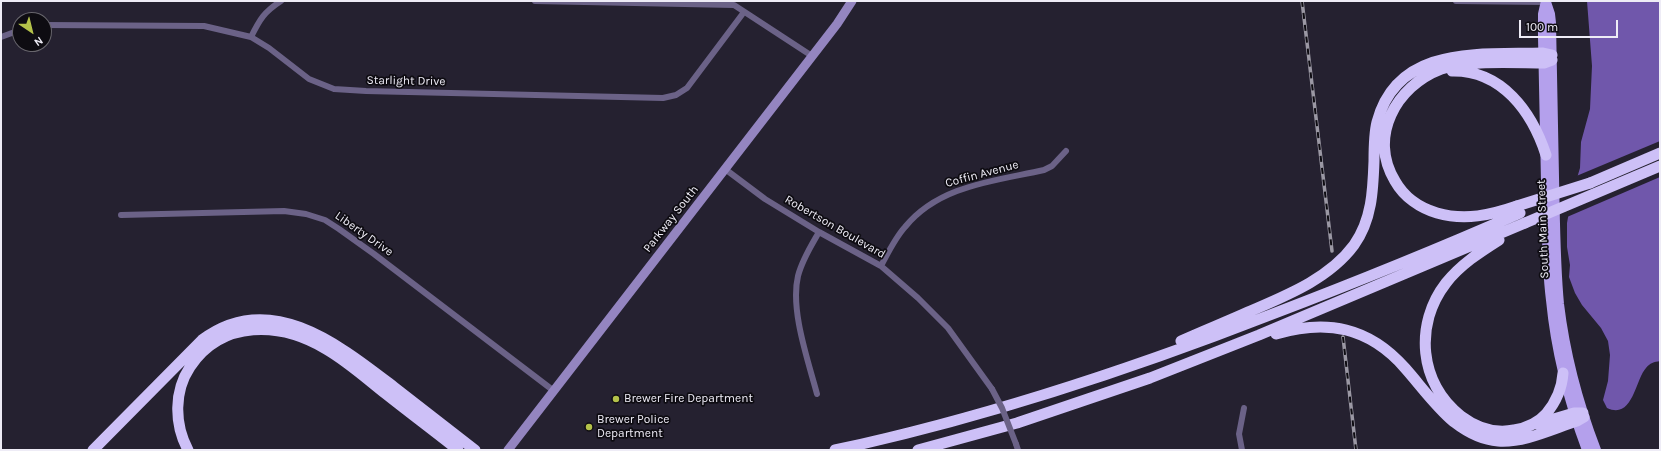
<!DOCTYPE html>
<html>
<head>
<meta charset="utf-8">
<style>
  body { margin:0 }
  #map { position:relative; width:1661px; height:451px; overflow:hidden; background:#252130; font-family:Karla,sans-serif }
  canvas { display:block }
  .frame { position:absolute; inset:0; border:2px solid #eeecf6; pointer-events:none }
  .north { position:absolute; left:12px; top:12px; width:40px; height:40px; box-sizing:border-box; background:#0e0c12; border:1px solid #68666d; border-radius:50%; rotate:145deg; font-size:11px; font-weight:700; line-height:16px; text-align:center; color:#eeecf6 }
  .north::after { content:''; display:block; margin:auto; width:14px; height:18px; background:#b4c24a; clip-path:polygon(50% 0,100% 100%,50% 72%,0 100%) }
  .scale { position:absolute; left:1519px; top:20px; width:99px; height:18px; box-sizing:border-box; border:2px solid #eeecf6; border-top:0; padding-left:5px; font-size:12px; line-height:14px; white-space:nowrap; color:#eeecf6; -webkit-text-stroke:3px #0e0c12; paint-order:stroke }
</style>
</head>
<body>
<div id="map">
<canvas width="1661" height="451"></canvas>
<div class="frame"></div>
<div class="north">N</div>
<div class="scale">100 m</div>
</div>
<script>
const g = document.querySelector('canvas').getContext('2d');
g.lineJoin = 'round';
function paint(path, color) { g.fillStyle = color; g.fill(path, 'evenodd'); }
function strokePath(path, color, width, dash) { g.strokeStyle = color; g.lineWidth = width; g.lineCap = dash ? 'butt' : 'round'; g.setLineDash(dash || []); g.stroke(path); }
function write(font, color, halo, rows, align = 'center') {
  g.font = font + ' Karla,sans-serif'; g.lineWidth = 3.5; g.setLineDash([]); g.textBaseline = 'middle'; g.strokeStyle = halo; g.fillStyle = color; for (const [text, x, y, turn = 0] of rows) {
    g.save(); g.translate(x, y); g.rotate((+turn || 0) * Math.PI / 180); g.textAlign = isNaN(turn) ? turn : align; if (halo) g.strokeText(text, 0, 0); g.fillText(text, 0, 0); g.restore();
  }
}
paint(new Path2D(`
  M1587,1H1660V361C1654,362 1650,363 1646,368C1635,380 1633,420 1607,408L1603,400L1608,381L1610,355L1608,341L1601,328L1582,305L1575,293L1569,277L1570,265L1567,247V223L1572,195L1580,168L1581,142L1590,109L1592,66Z`), '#7057ab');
paint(new Path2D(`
  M1660,141V177L1567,217L1570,194L1574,177Z`), '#252130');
strokePath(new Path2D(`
  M535,1L734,5L812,56
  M1456,1L1546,2
  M44,25L204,26L251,37L269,48L309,79L334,89L366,91L663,98L676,95L687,88L744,12
  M1,37L20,30
  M251,37C260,19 264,12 281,1
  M725,169L765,199L819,232L881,266L918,298L948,328L992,389
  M121,215L284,211L306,214L325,220L339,229L374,254L554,391
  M881,266C888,253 895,238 905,227C939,185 995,181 1044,170L1052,166L1066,151
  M817,394C808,360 790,310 798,276C802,260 811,246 819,232
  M1016,444L1018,450
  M1242,450L1239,434L1244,408`), '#6b6287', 6);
strokePath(new Path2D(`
  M508,450L837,24L852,1`), '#9485c0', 9);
strokePath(new Path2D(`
  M1546,1L1543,14V37C1544,86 1545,134 1546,182C1547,222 1546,261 1551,300C1556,352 1569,402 1587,450
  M1546,2L1550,14L1551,23C1552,74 1553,125 1554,177C1555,219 1555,262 1559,304C1565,354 1578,403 1596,450`), '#b4a0ec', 10);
strokePath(new Path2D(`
  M1452,71C1502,70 1532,112 1546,155
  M1590,183L1660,153
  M1517,206C1491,215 1465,221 1437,213C1420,208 1404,197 1395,181C1368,137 1396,86 1441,69C1466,60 1515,63 1544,63L1552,60
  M1499,240C1480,252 1460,265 1446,283C1414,324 1419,384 1461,416C1477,428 1494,434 1514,430C1527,428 1538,423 1546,414C1556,402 1562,389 1563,373
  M1276,334C1327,319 1369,327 1405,368C1421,386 1435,406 1454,422C1467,432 1481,440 1498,441C1524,443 1552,429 1577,421L1584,417
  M1181,341C1203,331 1226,322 1248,312C1285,296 1329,279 1354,245C1372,220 1373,190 1374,161C1374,148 1374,134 1377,122C1398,44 1481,55 1543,53L1552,55
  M1537,424L1574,413H1583
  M93,450L202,340C270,289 339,345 394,387C421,408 448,429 475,450
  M188,450C174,424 174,391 190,367C222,319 281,322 326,349C347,361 367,379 386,394C410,413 434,431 458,450
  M835,450C984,418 1129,370 1270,315C1354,283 1438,249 1520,213
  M918,450L1017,423L1150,378L1259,335L1525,223`), '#cdc0f7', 11);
const rail = new Path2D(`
  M1302,1L1332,251
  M1343,337L1356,450`);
strokePath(rail, '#9b98a4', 3.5);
strokePath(rail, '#0e0c12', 2, [6]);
strokePath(new Path2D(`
  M992,389L1002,408L1016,444`), '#6b6287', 6);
strokePath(new Path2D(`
  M1517,206L1590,183
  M1525,223L1660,166`), '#cdc0f7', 11);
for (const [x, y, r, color] of [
  [616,399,4,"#b4c24a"],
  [589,427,4,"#b4c24a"]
]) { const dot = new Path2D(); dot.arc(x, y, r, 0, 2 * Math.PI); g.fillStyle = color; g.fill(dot); strokePath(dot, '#0e0c12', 1.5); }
write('12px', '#eeecf6', '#0e0c12', [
  ["Starlight Drive",406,81,1],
  ["Coffin Avenue",982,174,-15],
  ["Parkway South",671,219,-52],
  ["Robertson Boulevard",835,227,30],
  ["South Main Street",1543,229,-92],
  ["Liberty Drive",364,234,35]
]);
write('12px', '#eeecf6', '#0e0c12', [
  ["Brewer Fire Department",624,399],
  ["Brewer Police",597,420],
  ["Department",597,434]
], 'left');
</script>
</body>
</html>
